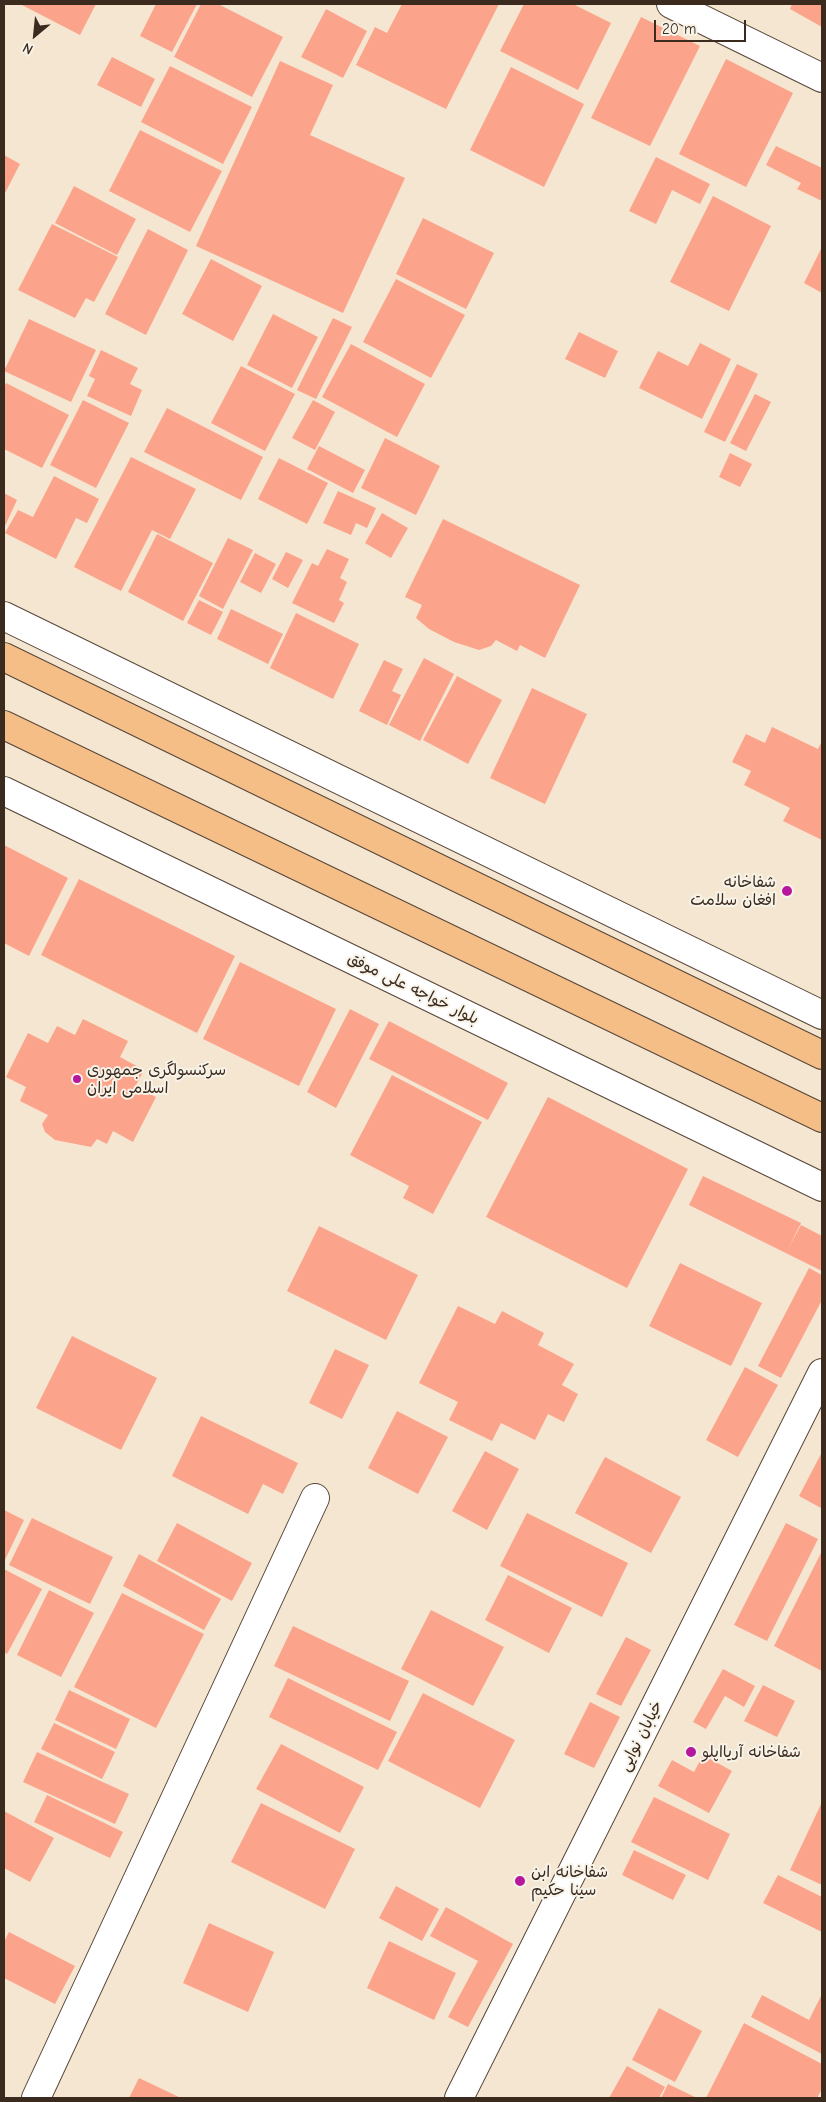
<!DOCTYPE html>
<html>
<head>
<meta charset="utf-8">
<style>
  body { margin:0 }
  #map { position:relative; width:826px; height:2102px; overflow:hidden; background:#f5e6d2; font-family:"Comic Neue",sans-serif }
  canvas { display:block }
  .frame { position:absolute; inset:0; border:5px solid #3b2a1e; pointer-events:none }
  .north { position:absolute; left:10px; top:10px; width:50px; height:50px; -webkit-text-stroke:4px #f7f3e8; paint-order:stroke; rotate:208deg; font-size:14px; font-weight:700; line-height:20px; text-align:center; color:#3b2a1e }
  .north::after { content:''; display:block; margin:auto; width:18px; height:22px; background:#3b2a1e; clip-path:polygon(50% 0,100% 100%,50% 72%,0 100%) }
  .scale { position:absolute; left:654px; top:20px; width:92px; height:22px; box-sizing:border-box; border:2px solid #3b2a1e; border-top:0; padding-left:6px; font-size:15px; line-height:18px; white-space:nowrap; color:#3b2a1e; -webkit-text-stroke:4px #f7f3e8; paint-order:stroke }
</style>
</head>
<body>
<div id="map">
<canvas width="826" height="2102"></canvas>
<div class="frame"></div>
<div class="north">N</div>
<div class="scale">20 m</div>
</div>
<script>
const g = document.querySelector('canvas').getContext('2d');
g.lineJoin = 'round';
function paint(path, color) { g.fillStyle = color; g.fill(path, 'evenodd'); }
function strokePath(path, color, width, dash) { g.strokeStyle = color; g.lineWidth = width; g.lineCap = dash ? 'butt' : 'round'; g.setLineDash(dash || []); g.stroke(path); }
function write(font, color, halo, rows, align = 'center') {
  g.font = font + ' "Comic Neue","Playpen Sans Arabic",sans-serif'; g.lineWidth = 4; g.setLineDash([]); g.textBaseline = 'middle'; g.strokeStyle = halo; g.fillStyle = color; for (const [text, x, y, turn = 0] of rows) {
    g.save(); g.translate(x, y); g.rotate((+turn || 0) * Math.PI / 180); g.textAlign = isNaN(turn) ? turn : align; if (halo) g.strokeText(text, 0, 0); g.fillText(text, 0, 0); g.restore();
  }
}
paint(new Path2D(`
  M20,4H96L80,35Z
  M156,4H197L172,52L140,36Z
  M201,4H218L283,37L252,97L174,57Z
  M402,4H499L446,109L356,65L375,27L387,33Z
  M524,4H573L611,23L578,90L500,51Z
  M792,4H822V27L790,9Z
  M326,9L367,31L343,78L301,57Z
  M641,17L700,46L650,146L591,118Z
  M112,57L155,79L141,107L97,85Z
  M726,59L793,93L746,187L679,154Z
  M280,61L333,85L310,135L405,178L343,313L196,246Z
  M170,66L252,107L223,164L141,122Z
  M511,67L584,104L544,187L470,150Z
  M140,130L222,171L190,232L109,191Z
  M776,146L822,168V201L797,189L801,183L766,165Z
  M4,155L20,164L4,195Z
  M656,157L710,184L700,204L672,190L656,224L629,211Z
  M74,186L136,219L117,255L55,223Z
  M713,196L771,226L729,311L670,282Z
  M423,218L494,253L466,309L396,274Z
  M52,224L118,257L94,302L86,298L75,318L18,290Z
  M148,229L188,250L146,335L105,314Z
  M822,247V293L804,283Z
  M211,259L262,286L233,341L182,314Z
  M396,279L465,315L431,378L363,342Z
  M273,314L318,337L292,388L247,365Z
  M333,318L352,327L316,399L297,390Z
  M29,319L96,350L71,402L4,371Z
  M579,332L618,351L605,378L565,359Z
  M700,343L731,359L702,419L639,388L658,351L688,366Z
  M351,344L425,384L397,437L322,397Z
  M101,350L138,368L130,384L142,390L131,416L87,396L95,379L89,376Z
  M737,364L758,374L725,442L704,432Z
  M241,366L295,394L265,451L211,423Z
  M6,383L69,415L42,468L4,449V388Z
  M755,394L771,402L746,451L730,443Z
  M83,400L129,423L96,488L50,465Z
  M313,400L335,412L315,450L292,438Z
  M167,408L263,457L241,500L144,452Z
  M385,438L440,466L416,515L361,488Z
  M319,446L365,470L353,493L307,469Z
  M730,453L752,464L740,487L719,477Z
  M131,457L196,489L170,539L152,530L121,591L74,567Z
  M279,458L328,483L307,524L258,499Z
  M54,476L99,499L87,523L76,518L56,559L5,533L18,510L33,517Z
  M338,491L376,508L367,528L356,523L351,535L323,523Z
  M4,493L17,500L4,528Z
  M382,513L408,528L391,558L365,543Z
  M443,519L580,585L545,658L520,645L517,651L496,640L491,646L479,650L454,642L429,629L416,618L422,605L405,597Z
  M157,534L213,563L183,621L128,592Z
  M228,538L253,550L223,609L199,596Z
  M327,549L349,559L340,578L347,582L339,600L344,603L334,623L292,603L312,563L318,566Z
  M286,552L303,560L288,588L272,579Z
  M255,553L276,564L261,593L240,582Z
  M199,600L223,612L211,635L187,623Z
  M231,609L283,634L268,664L217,639Z
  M296,613L359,644L333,699L270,668Z
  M424,658L454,674L420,741L389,725Z
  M384,660L403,669L392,691L401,695L387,725L359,711Z
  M457,676L502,700L468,764L423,740Z
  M532,688L587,714L545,804L490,778Z
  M772,727L818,749L822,741V840L783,821L790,808L744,785L751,771L732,762L746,734L765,743Z
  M4,845L68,878L29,956L4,943Z
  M79,879L235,956L197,1033L41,955Z
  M240,962L336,1009L299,1086L203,1039Z
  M350,1009L379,1024L336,1108L307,1092Z
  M83,1019L128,1041L120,1057L144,1070L135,1087L156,1097L133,1142L113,1131L107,1144L97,1139L91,1147L55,1140L45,1132L42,1124L48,1115L20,1101L26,1087L6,1077L28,1033L48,1043L57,1026L75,1035Z
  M389,1021L508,1083L488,1120L369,1059Z
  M392,1075L482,1122L433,1214L403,1198L409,1186L350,1155Z
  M548,1097L688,1169L627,1288L486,1217Z
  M703,1176L801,1223L788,1249L801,1225L822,1236V1271L689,1205Z
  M319,1226L418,1275L386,1340L287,1291Z
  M680,1263L762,1303L731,1366L649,1326Z
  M809,1268L822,1275V1300L781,1378L758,1366Z
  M458,1306L495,1324L502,1311L544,1333L538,1345L574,1364L562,1385L578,1394L564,1422L548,1414L535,1440L501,1423L492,1441L449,1420L458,1402L419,1383Z
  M72,1336L157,1378L121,1450L36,1408Z
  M335,1349L369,1365L342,1419L309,1403Z
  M745,1367L778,1385L738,1457L706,1440Z
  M397,1411L448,1437L418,1494L368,1468Z
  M201,1416L298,1463L283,1494L263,1484L248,1514L172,1476Z
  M485,1451L519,1469L487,1530L452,1511Z
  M822,1452V1506L821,1508L799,1496Z
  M605,1457L681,1497L651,1553L575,1513Z
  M4,1510L24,1520L4,1562Z
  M527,1513L628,1563L602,1617L500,1566Z
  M32,1518L113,1557L90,1604L9,1565Z
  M177,1523L252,1563L232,1601L157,1561Z
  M786,1523L818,1539L767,1641L734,1625Z
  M822,1551V1671L774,1646Z
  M139,1554L221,1599L204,1630L123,1586Z
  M4,1569L42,1589L7,1654L4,1652Z
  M508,1575L572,1608L549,1653L485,1620Z
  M49,1590L94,1613L61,1677L17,1655Z
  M122,1593L204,1634L156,1728L74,1687Z
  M431,1610L504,1647L473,1706L401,1669Z
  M293,1626L409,1681L390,1721L274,1666Z
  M626,1637L651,1650L621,1706L596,1694Z
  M723,1669L755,1686L744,1707L725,1696L706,1729L693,1722Z
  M288,1678L397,1732L378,1770L269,1717Z
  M763,1685L795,1701L777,1737L744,1721Z
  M69,1690L130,1719L116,1749L55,1720Z
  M423,1693L515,1740L480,1808L388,1761Z
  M590,1702L620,1717L594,1768L564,1754Z
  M54,1723L115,1752L102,1779L41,1749Z
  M281,1744L364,1787L340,1833L256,1789Z
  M37,1752L129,1794L115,1824L23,1782Z
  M703,1755L732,1771L709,1813L658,1786L672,1760L694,1772Z
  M47,1795L123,1832L110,1858L34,1822Z
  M654,1797L730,1834L708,1880L631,1842Z
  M822,1802V1885L790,1870Z
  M261,1803L355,1849L325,1909L231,1862Z
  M4,1811L54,1838L30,1882L4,1868Z
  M634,1850L686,1875L673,1900L622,1875Z
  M778,1875L822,1897V1932L763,1903Z
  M396,1886L439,1909L422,1941L379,1918Z
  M446,1907L513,1944L468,2027L448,2017L478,1961L430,1936Z
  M209,1923L274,1952L248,2012L183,1983Z
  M9,1932L75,1966L55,2004L4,1978V1942Z
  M389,1941L456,1973L434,2020L367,1988Z
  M822,1994V2054L751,2017L762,1995L809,2020Z
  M659,2008L702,2031L675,2082L632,2060Z
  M744,2023L822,2064V2089L817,2098H706Z
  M627,2066L665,2087L659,2098H609Z
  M139,2078L181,2098H129Z
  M668,2084L697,2098H661Z`), '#fca48b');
const minor = new Path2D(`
  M671,4L822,78
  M4,616L822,1015
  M4,791L822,1187
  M36,2098L315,1498
  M459,2098L822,1373`);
const highway = new Path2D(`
  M4,657L822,1055
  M4,725L822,1118`);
strokePath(minor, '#574639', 30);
strokePath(highway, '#574639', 30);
strokePath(minor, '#fff', 28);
strokePath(highway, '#f6be87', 28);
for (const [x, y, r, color] of [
  [787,891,6,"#b5179e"],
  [77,1079,5,"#b5179e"],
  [691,1752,6,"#b5179e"],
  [520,1881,6,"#b5179e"]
]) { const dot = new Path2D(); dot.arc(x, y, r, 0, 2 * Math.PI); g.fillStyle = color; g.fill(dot); strokePath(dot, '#f7f3e8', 2); }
write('16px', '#3b2a1e', '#f7f3e8', [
  ["شفاخانه",776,882,"right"],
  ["افغان سلامت",776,900,"right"],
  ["سرکنسولگری جمهوری",87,1070],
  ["اسلامی ایران",87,1088],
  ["شفاخانه آریااپلو",702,1752],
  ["شفاخانه ابن",531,1872],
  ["سینا حکیم",531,1890]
], 'left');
write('16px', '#3b2a1e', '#f7f3e8', [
  ["بلوار خواجه علی موفق",413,989,26],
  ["خیابان نوایی",641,1736,-63]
]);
</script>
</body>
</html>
